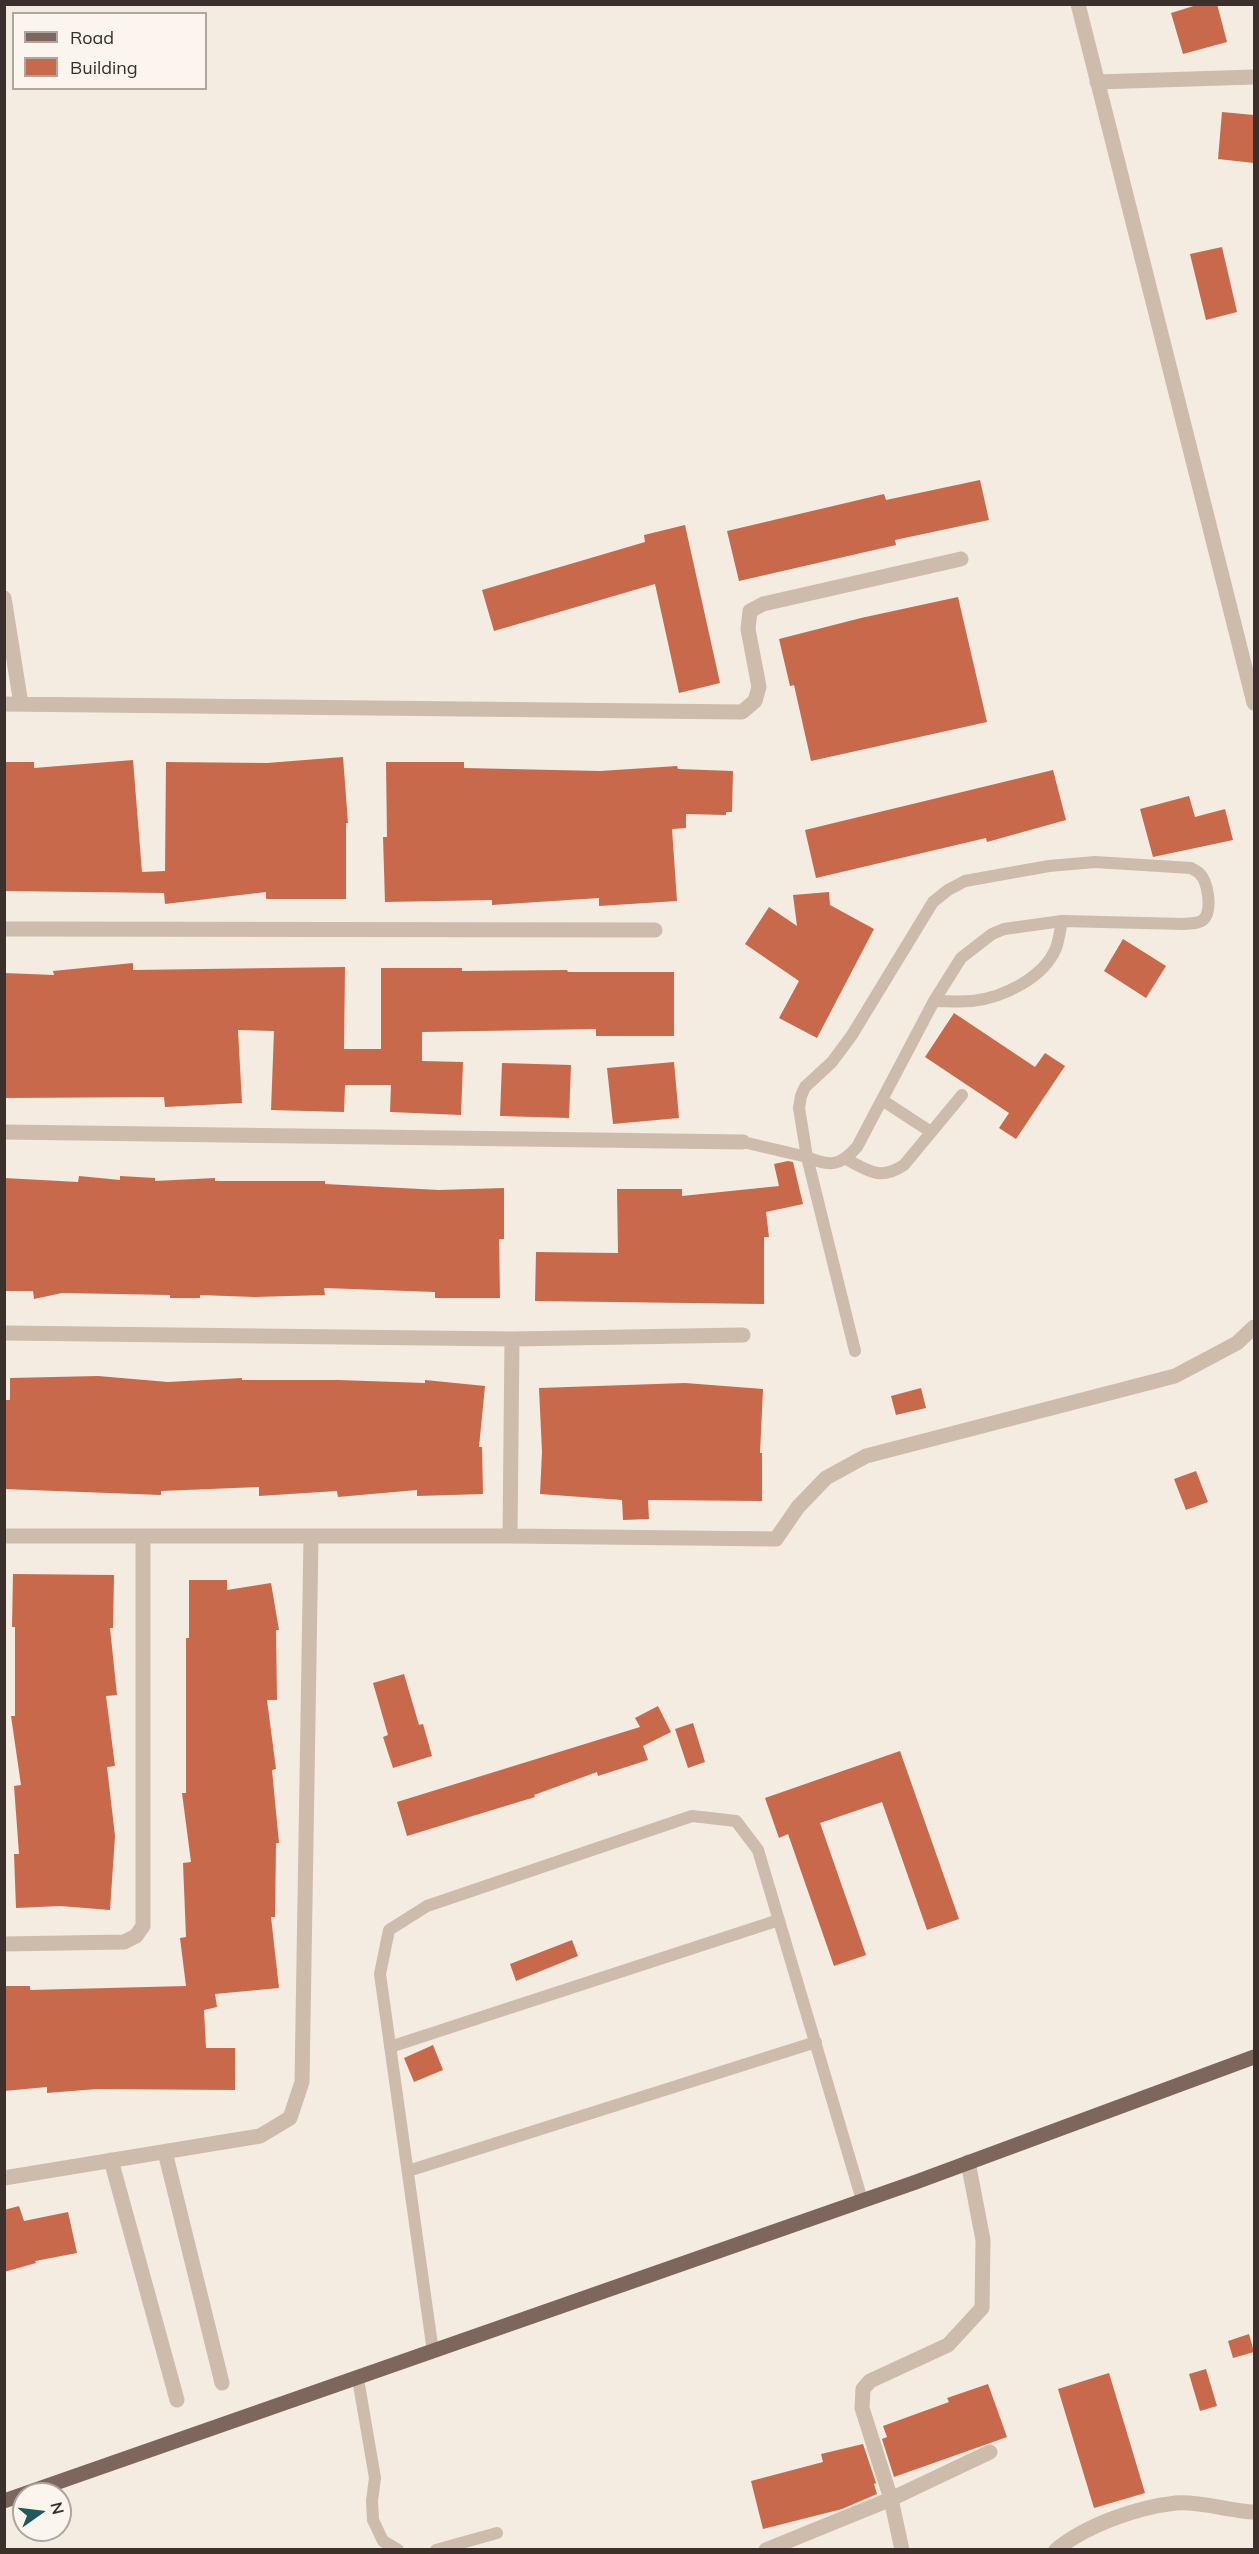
<!DOCTYPE html>
<html>
<head>
<meta charset="utf-8">
<style>
  body { margin:0 }
  #map { position:relative; width:1259px; height:2554px; overflow:hidden; background:#f4ebe1; font-family:Mulish,sans-serif }
  canvas { display:block }
  .frame { position:absolute; inset:0; border:6px solid #3b302b; pointer-events:none }
  .legend { position:absolute; left:12px; top:12px; width:195px; height:78px; box-sizing:border-box; background:#fbf5ee; border:2px solid #aea6a0; margin:0; padding:8px 10px; list-style:none; font-size:18px; color:#3b302b }
  .legend li { display:flex; align-items:center; gap:12px; height:30px }
  .legend b { width:30px; border:2px solid #aea6a0 }
  .north { position:absolute; left:12px; top:2482px; width:60px; height:60px; box-sizing:border-box; background:#fbf5ee; border:2px solid #aea6a0; border-radius:50%; rotate:76deg; font-size:16px; font-weight:700; line-height:24px; text-align:center; color:#3b302b }
  .north::after { content:''; display:block; margin:auto; width:21px; height:27px; background:#1f5a5e; clip-path:polygon(50% 0,100% 100%,50% 72%,0 100%) }
</style>
</head>
<body>
<div id="map">
<canvas width="1259" height="2554"></canvas>
<div class="frame"></div>
<ul class="legend">
<li><b style="height:8px;background:#7d675c"></b>Road</li>
<li><b style="height:16px;background:#c8694b"></b>Building</li>
</ul>
<div class="north">N</div>
</div>
<script>
const g = document.querySelector('canvas').getContext('2d');
g.lineJoin = 'round';
function paint(path, color) { g.fillStyle = color; g.fill(path, 'evenodd'); }
function strokePath(path, color, width, dash) { g.strokeStyle = color; g.lineWidth = width; g.lineCap = dash ? 'butt' : 'round'; g.setLineDash(dash || []); g.stroke(path); }
paint(new Path2D(`
  M1200,4H1217L1227,42L1183,54L1171,13Z
  M1222,112L1254,115V163L1218,159Z
  M1222,247L1237,312L1206,320L1190,254Z
  M980,480L989,520L895,540L896,545L739,581L727,531L884,494L886,500Z
  M685,525L720,683L679,693L655,584L494,631L482,590L645,542L644,535Z
  M958,597L987,722L811,761L794,685L790,686L779,639L861,618Z
  M343,757L348,823H346V899H266V892L165,904L164,893L4,891V762H34V768L133,760L142,872L165,871L166,762L267,763Z
  M386,762H464V768L600,771L677,766L678,769L733,771L732,812H726V815L686,814V828L672,829L677,901L599,906V898L492,905V900L385,902L383,837H387Z
  M1053,770L1066,820L987,842L986,838L816,878L805,830Z
  M1189,796L1195,817L1225,809L1233,840L1153,857L1140,809Z
  M829,892L830,905L874,929L817,1038L779,1018L799,981L745,944L769,907L797,926L793,895Z
  M1123,939L1166,966L1146,998L1104,971Z
  M133,963V970L345,967L344,1049H381V968H462V971L567,970L568,972H674V1036H596V1029L422,1032V1061L463,1062L461,1115L390,1112L391,1085H345L344,1112L271,1110L274,1031L238,1030L242,1103L165,1107L164,1097L4,1098V973L54,975L53,971Z
  M954,1013L1035,1067L1045,1053L1065,1066L1016,1139L999,1128L1009,1113L925,1057Z
  M674,1062L679,1118L613,1124L607,1068Z
  M502,1063L571,1065L569,1118L500,1116Z
  M788,1161L793,1162L803,1204L766,1212L769,1237H764V1304L535,1301L536,1252L618,1253L617,1189H682V1196L779,1186L774,1164Z
  M79,1176L120,1180V1176L155,1178V1181L215,1178V1181H325V1184L439,1190L504,1188V1239H499L500,1298H435V1292L324,1288L325,1295L254,1297L200,1295V1298H170V1295L62,1293L34,1299L33,1291H4V1178L78,1182Z
  M98,1376L168,1382L242,1378V1380H338L425,1383V1380L485,1386L479,1447H482L483,1494L417,1496V1490L338,1497L337,1491L259,1496V1487L161,1491V1495L4,1489V1400H10V1378Z
  M685,1383L763,1389L760,1453H762V1501L648,1500L649,1519L623,1520L622,1500L540,1494L542,1452L539,1388Z
  M921,1388L926,1408L896,1415L891,1396Z
  M1196,1471L1208,1502L1186,1510L1174,1479Z
  M13,1574L114,1575L113,1628H110L117,1695L106,1696L115,1766L107,1767L115,1836L110,1910L60,1906L16,1908L14,1854H19L14,1786L21,1785L11,1716H15V1627H12Z
  M189,1580H227V1590L271,1583L279,1630H276L277,1700H267L276,1769L272,1770L279,1843H276L275,1917H271L279,1988L215,1994L217,2007L204,2010L206,2048H235V2090L97,2089L47,2093V2087L4,2091V1986H30V1990L186,1986L180,1938L186,1937L183,1863L191,1862L182,1793H186V1638H189Z
  M404,1674L419,1725L423,1724L432,1756L393,1768L383,1737L388,1735L373,1683Z
  M658,1706L671,1732L643,1746L648,1760L598,1776L597,1772L534,1795L535,1797L407,1836L397,1802L640,1727L635,1718Z
  M693,1723L705,1762L688,1768L675,1729Z
  M900,1751L959,1919L927,1930L882,1802L820,1823L866,1955L834,1966L788,1834L779,1838L765,1798Z
  M572,1940L578,1956L516,1981L510,1964Z
  M433,2045L443,2070L414,2082L404,2058Z
  M19,2206L24,2221L68,2212L77,2253L35,2261L36,2263L4,2272V2210Z
  M1249,2334L1254,2352L1233,2358L1228,2341Z
  M1206,2369L1217,2406L1200,2411L1189,2374Z
  M1109,2373L1145,2493L1094,2508L1058,2389Z
  M988,2384L1007,2437L894,2477L882,2439L887,2437L883,2426L949,2402L947,2398Z
  M863,2444L876,2483L874,2484L877,2494L842,2509L763,2529L751,2481L823,2462L821,2454Z`), '#c8694b');
strokePath(new Path2D(`
  M1095,862L1191,868C1194,870 1197,871 1199,873C1208,881 1213,911 1203,920C1198,924 1191,923 1184,924L1062,921L1004,929L992,934L961,958L934,1001L857,1147C840,1166 830,1167 807,1157L799,1108L801,1096L805,1087L832,1062L852,1035L933,902L948,890L965,881L1049,866Z
  M934,1001C947,1001 960,1002 972,1001C1002,998 1044,978 1056,948C1059,940 1060,930 1062,921
  M882,1100L931,1132
  M743,1142L807,1157L855,1351
  M846,1159C869,1171 880,1181 904,1165L962,1095
  M390,2047L779,1920
  M408,2171L816,2042
  M433,2352L380,1974L389,1930L427,1906L692,1816L736,1821L758,1850L862,2200
  M358,2379L375,2478L372,2501L373,2520L383,2541L398,2550
  M436,2550L497,2533`), '#cdbbac', 12);
strokePath(new Path2D(`
  M1078,4L1254,703
  M1097,82L1254,77
  M4,598L21,704
  M4,704L742,712L755,701L759,687L748,629L750,611L763,604L961,559
  M4,929L655,930
  M4,1132L743,1142
  M4,1333L512,1339L743,1335
  M4,1536H510L776,1539L798,1507L826,1478L866,1456L1175,1376L1237,1343L1254,1327
  M510,1536L512,1339
  M4,1944L124,1942L136,1936L143,1926V1536
  M165,2152L222,2383
  M111,2160L177,2400
  M4,2178L260,2136L290,2118L302,2082L311,1537
  M766,2550L891,2499L990,2452
  M902,2550L891,2499L862,2408L863,2389L870,2381L948,2345L982,2308L983,2240L968,2162
  M1056,2550C1086,2525 1138,2507 1176,2503C1200,2501 1230,2511 1254,2512`), '#cdbbac', 15);
strokePath(new Path2D(`
  M24,2494L916,2182L1254,2057
  M4,2501L24,2494`), '#7d675c', 15);
</script>
</body>
</html>
